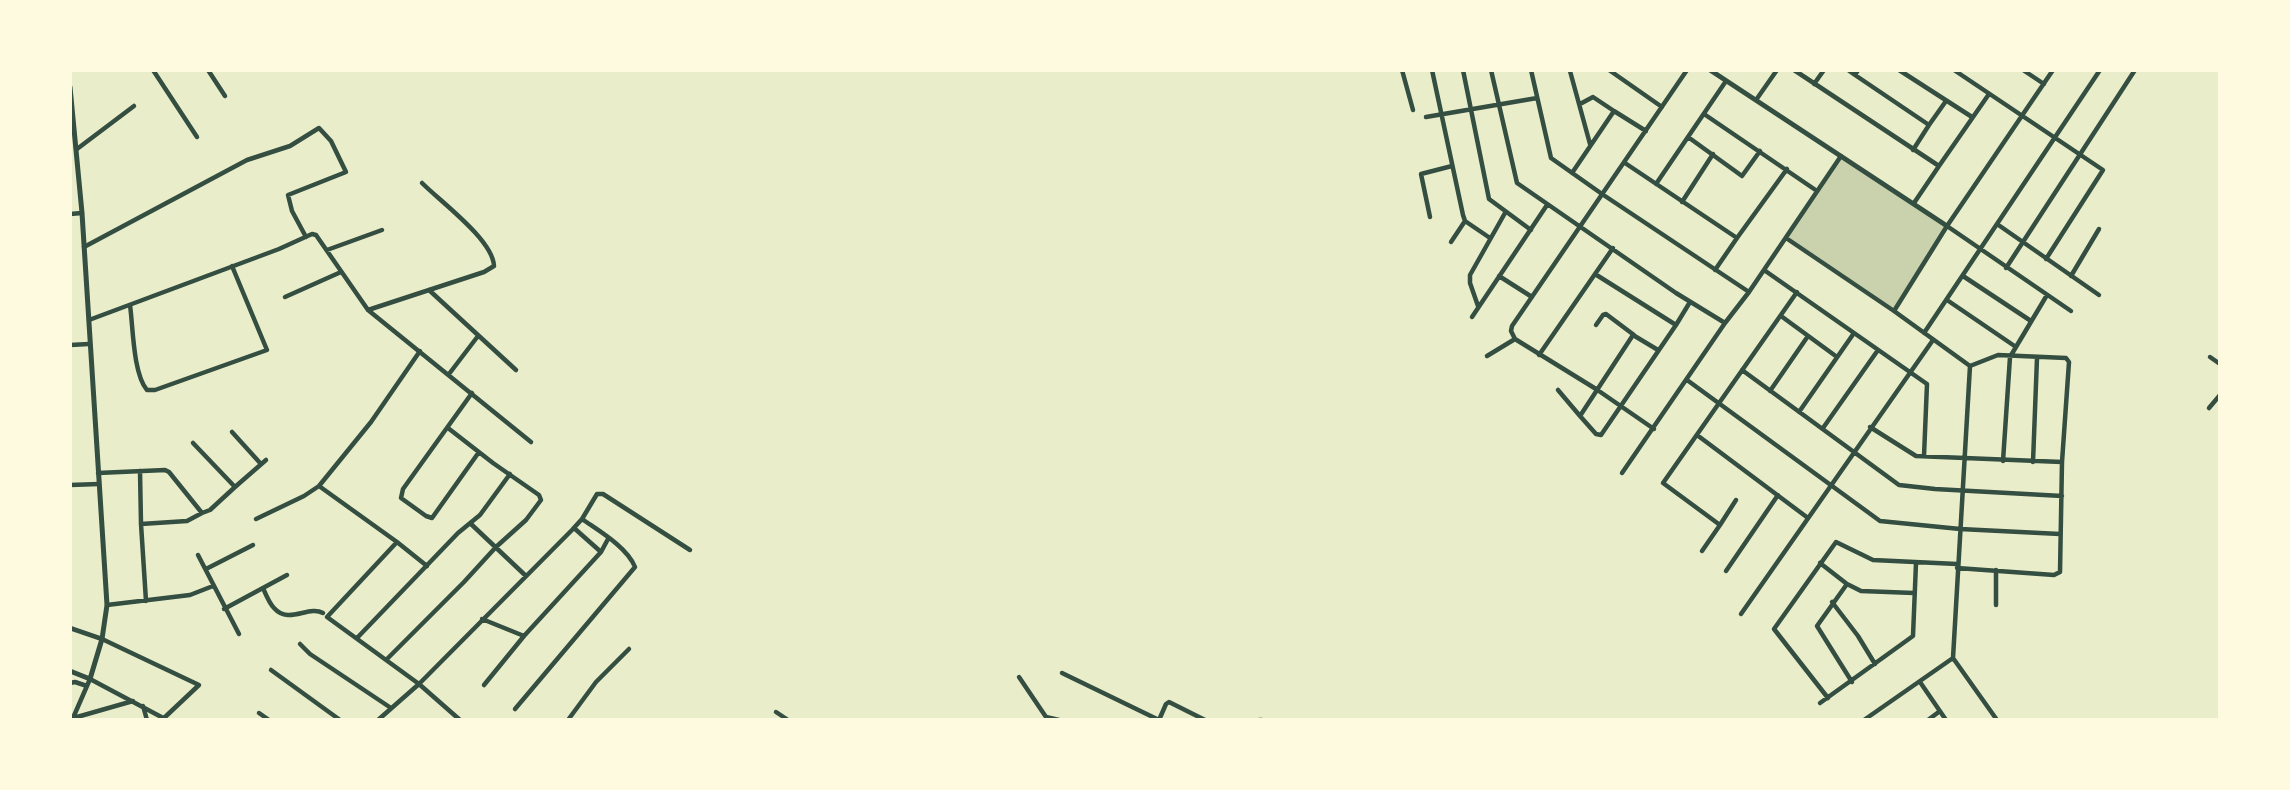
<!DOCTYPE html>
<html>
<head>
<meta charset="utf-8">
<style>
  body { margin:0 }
  #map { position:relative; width:2290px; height:790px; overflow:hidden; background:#e9edc9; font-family:Lato,sans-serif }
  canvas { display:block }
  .frame { position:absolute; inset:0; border:72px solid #fefae0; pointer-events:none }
</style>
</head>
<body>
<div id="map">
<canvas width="2290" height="790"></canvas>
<div class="frame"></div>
</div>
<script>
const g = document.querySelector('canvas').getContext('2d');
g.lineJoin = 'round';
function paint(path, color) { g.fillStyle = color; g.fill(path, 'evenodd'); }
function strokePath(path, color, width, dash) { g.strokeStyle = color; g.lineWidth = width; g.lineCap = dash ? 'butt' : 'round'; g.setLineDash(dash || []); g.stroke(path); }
paint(new Path2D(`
  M1841,156L1947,226L1894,311L1786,238Z`), '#cad2ad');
strokePath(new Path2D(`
  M153,70L197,137
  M208,70L225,96
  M1402,70L1413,110
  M1432,70L1463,215L1465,221L1490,238
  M1463,70L1489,199L1531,230
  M1491,70L1517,183L1676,293L1725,323
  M1531,70L1551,158L1602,194L1749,292
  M1609,70L1662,107
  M1794,70L1939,166L1914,203
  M1848,70L1855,75L1858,70
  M1899,70L1972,117
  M1954,70L2103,170L2046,259
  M2023,70L2044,84
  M1570,71L1590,144
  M1855,75L1929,125L1946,101
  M1814,84L1824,70
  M1756,100L1777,70
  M1580,104L1593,97L1614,111
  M1704,114L1817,191
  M1426,117L1537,98
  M1688,137L1742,176L1760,151
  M77,149L134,106
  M1913,150L1929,125
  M1625,163L1737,238L1787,169
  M1939,166L1989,94
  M1572,173L1614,111L1646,131
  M1656,184L1726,81
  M1682,202L1713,154
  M70,214L82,213
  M1430,217L1421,174L1452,166
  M1997,224L2099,295
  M1947,226L2071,311
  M1786,238L1894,311L1970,366
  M1451,242L1465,221
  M84,247L247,160L290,146L319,128L331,141L346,172L288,195L292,211L306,237
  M327,250L382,230
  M2006,268L2135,70
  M1715,270L1737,238
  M1764,270L1927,384L1924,456
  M1595,274L1613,248
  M1499,276L1532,297
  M1963,276L2031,321
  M2071,276L2099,229
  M429,290L516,370
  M285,297L341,272
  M1947,300L2016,347
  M130,305C133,326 133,374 147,390H155L267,350L232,266
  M1478,306L1470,283V275L1505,213
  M368,310L484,272L494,266C493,240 441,202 422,183
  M1894,311L1947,226L2053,70
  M1781,316L1837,357
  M1472,317L1547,205
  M89,320L279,249L312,234L316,235L368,310L531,442
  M1596,325L1603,315L1606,314L1634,335
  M1924,333L2100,70
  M70,345L89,344
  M420,351L371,422L319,486L397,542L327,617L419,684L460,720
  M1539,355L1595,274L1676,325L1690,302
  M1487,356L1515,339
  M2210,357L2220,364
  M1970,366L1953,658L1997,720
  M1742,370L1899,485L1935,489L2062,496
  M449,374L478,336
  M1687,380L1880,521L1960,529L2060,534
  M1558,390L1580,416L1633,335L1658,350
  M1770,391L1808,336
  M472,393L403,489L401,498L426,516L432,518L479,452
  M2209,408L2220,395
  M1799,412L1854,333
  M1580,416L1596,434L1601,435L1676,325
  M1870,427L1916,456L2062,462
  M1823,428L1878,350
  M1654,429L1596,389L1515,339L1511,331L1512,326L1687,70
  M232,432L261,464
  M1697,435L1808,518
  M2003,461L2010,357L2047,295
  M2033,462L2037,358
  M140,471L141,524L146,601
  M98,473L165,470L169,472L202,513L210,510L235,487L193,443
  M1622,473L1725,323L1749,292L1841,156
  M70,485L99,484
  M235,487L266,460
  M1736,500L1720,525L1663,483L1797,292
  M256,519L304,496L319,486
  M141,524L187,521L202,513
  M471,524L526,576
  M574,528L601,552
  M397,542L427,566
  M1702,551L1720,525
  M198,555L239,634
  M1820,563L1847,584L1861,591L1914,593
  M1957,568L2054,575L2060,572L2062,462L2069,362L2066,358L1998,355L1970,366
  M206,569L253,545
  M1726,571L1778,495
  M1847,584L1817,626L1852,682
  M263,588C266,595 269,603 274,608C289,625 308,605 323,613
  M1832,602L1858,636L1875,664
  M107,605L190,595L213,586
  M1996,605V570
  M224,609L287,575
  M1741,614L1933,340
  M482,619L524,636
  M70,628L102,639L199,685L164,718
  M357,638L458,533L480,515L510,474
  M300,644L310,654L391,708
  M386,660L464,582L496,547L526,520L541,500L539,495L493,463L448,428
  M271,670L340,720
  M1062,673L1159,720
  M1019,677L1046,717L1059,720
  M1920,682L1946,720
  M70,683L75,682L87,686
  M484,685L524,636L601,552L608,539
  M1828,698L1774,629L1836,542L1873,560L1957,564
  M1820,703L1913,636L1916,563
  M143,706L147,720
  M515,709L635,567C627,547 599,531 582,519
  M776,712L788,720
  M259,713L269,720
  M73,718L90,679L167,720
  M70,719L133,701
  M378,720L419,684L572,530L582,519L597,494H603L690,550
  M568,720L596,682L629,649
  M1159,720L1166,704L1169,702L1205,720
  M1259,720H1262
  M1864,720L1953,658
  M1928,720L1940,711`), '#344e41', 4.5);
strokePath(new Path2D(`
  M1710,70L1947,226
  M70,87L82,213L107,605L102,639L90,679L70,671`), '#344e41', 5);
</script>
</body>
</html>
